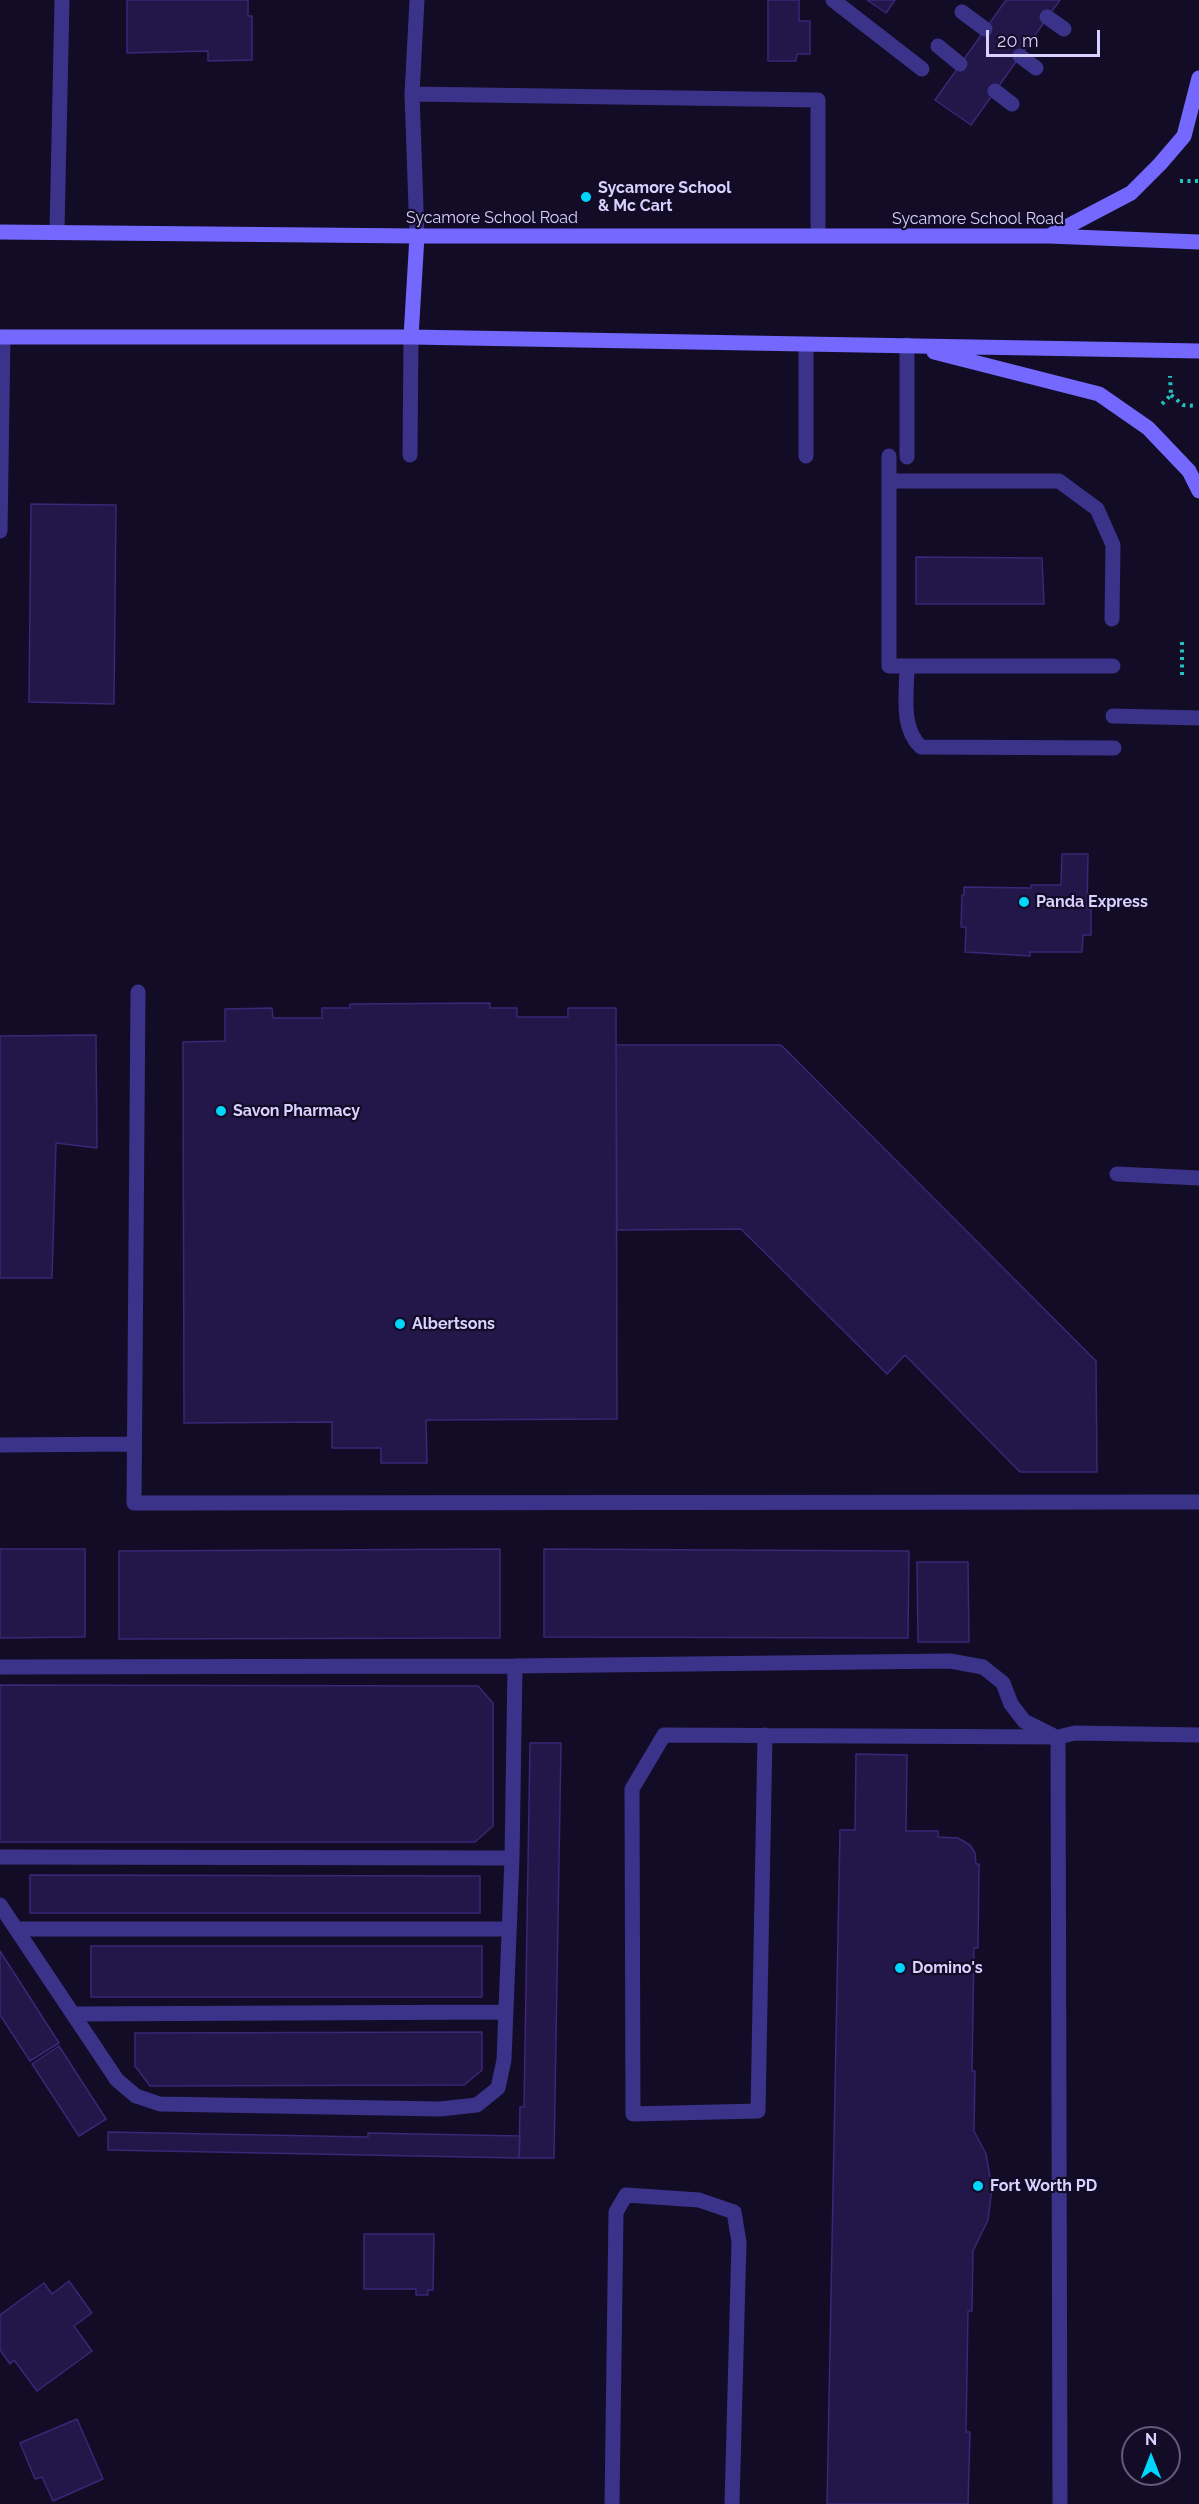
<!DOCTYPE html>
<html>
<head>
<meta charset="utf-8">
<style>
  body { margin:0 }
  #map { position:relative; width:1199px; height:2504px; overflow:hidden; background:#120c26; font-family:Raleway,sans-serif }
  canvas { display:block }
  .north { position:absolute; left:1121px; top:2426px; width:60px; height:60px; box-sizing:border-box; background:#120c26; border:2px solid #625b7d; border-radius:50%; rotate:0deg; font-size:16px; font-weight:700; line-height:24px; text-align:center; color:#d9d1ff }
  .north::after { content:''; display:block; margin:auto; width:21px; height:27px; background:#00d5fc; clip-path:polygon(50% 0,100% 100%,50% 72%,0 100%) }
  .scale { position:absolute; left:986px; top:30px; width:114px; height:27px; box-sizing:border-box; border:3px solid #d9d1ff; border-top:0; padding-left:8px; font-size:18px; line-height:21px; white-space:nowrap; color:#d9d1ff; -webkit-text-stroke:4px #120c26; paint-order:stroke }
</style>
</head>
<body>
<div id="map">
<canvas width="1199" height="2504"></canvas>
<div class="north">N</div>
<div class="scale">20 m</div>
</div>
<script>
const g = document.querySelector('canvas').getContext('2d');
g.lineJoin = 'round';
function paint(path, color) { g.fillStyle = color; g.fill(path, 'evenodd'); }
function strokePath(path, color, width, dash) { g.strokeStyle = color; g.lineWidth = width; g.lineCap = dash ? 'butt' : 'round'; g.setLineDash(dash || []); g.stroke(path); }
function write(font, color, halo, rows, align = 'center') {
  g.font = font + ' Raleway,sans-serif'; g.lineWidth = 4.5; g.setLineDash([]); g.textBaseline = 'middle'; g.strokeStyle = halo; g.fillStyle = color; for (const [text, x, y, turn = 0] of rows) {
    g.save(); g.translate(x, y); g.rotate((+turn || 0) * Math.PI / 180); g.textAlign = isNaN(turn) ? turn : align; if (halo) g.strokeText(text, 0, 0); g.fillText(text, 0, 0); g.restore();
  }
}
const building = new Path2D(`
  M127,0H248V16H252V60L208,61V51L127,53Z
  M768,0H799V21H810V54H797L796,61H768Z
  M867,0H895L886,13Z
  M1006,0H1060L971,125L935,100Z
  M31,504L116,505L114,704L29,702Z
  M916,557L1042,558L1044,604H916Z
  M1062,854H1088L1087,909H1091V935H1083L1082,952H1030V956L965,952L966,927H961L962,895H964V887L1031,888V885H1061Z
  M490,1003V1008H517V1017H568V1008H616L617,1419L426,1420L427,1463H381V1448H332V1422L184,1423L183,1042L225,1041V1009L272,1008L273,1018H322V1008H350V1004Z
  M96,1035L97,1148L56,1143L52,1278H0V1036Z
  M616,1045H781L1096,1361L1097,1472H1020L905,1355L887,1374L741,1229L617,1230Z
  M0,1549H85V1637L0,1638Z
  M500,1549V1638L119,1639V1551Z
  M544,1549L909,1551L908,1638L544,1637Z
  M917,1562H968L969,1642H918Z
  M0,1685L478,1686L493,1703V1826L475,1842H0Z
  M530,1743H561L554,2158H519L520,2107H524Z
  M856,1754L907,1755L906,1831H938V1837L958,1838L970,1845L975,1853L976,1864H979L978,1948H974L972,2071H975L974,2131L986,2154L992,2188L988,2220L973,2251L972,2311H968L966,2432H970L968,2504H827L840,1830H855Z
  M30,1875L480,1876V1913H30Z
  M91,1946H482V1997H91Z
  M0,1951L59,2043L30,2061L0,2015Z
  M482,2032V2070L464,2085L150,2086L135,2066V2033Z
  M59,2046L106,2119L79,2136L32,2064Z
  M108,2132L368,2137V2133L520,2136L519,2158L108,2150Z
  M364,2234H434L433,2290H428V2295H416V2289H364Z
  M69,2281L92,2313L74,2326L92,2351L37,2391L14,2360L10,2364L0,2350V2315L44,2283L52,2294Z
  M77,2419L103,2479L53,2501L42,2477L35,2479L20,2443Z`);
paint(building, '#231749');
strokePath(building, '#3b2677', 1.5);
strokePath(new Path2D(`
  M1180,181H1198
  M1171,395L1183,405L1196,406
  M1162,404L1171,395L1170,376
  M1182,642V677`), '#23c1c0', 4, [3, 4.5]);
strokePath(new Path2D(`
  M833,0L922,69
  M962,12L985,29
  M1047,17L1064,29
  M938,46L960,64
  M1020,56L1036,68
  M995,91L1012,104
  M412,94L818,100V236
  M57,231L62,0
  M417,236L412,94L417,0
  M806,345V456
  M907,345V457
  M410,455L411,337
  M889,456V666H1113
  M889,481H1059L1097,509L1113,545L1112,619
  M0,531L3,337
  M907,666C907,693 900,728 921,747L1114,748
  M1113,716L1199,718
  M138,992L134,1503L1199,1502
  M1117,1174L1199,1178
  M0,1445L134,1444
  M0,1667L515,1666L950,1661L983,1667L1003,1683L1011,1704L1024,1721L1052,1735
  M765,1735L758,2111L633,2114L632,1789L664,1735L1058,1737
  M0,1857L512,1858
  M0,1905L117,2080L136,2096L160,2104L440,2109L477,2105L498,2088L504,2060L512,1858L515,1666
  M16,1929H509
  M73,2014L506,2012
  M612,2504L616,2212L626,2195L699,2200L734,2212L739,2242L732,2504
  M1060,2504L1058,1737L1075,1733L1199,1735`), '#3b3389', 15);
strokePath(new Path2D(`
  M0,232L417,236H1049L1199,242
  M1051,235L1131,193L1160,164L1184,136L1199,78
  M0,337H411L1199,351
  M411,337L417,236
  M934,352L1099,394L1148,428L1189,471L1199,491`), '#7468ff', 15);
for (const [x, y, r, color] of [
  [586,197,6,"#00d5fc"],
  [1024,902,6,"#00d5fc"],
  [221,1111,6,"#00d5fc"],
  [400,1324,6,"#00d5fc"],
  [900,1968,6,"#00d5fc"],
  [978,2186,6,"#00d5fc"]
]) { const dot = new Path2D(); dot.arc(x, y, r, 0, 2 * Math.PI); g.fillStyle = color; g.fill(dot); strokePath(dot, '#120c26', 2); }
write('bold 16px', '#d9d1ff', '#120c26', [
  ["Sycamore School",598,188],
  ["& Mc Cart",598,206],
  ["Panda Express",1036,902],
  ["Savon Pharmacy",233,1111],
  ["Albertsons",412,1324],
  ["Domino's",912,1968],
  ["Fort Worth PD",990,2186]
], 'left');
write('16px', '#d9d1ff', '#120c26', [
  ["Sycamore School Road",492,218],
  ["Sycamore School Road",978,219]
]);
</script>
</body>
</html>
